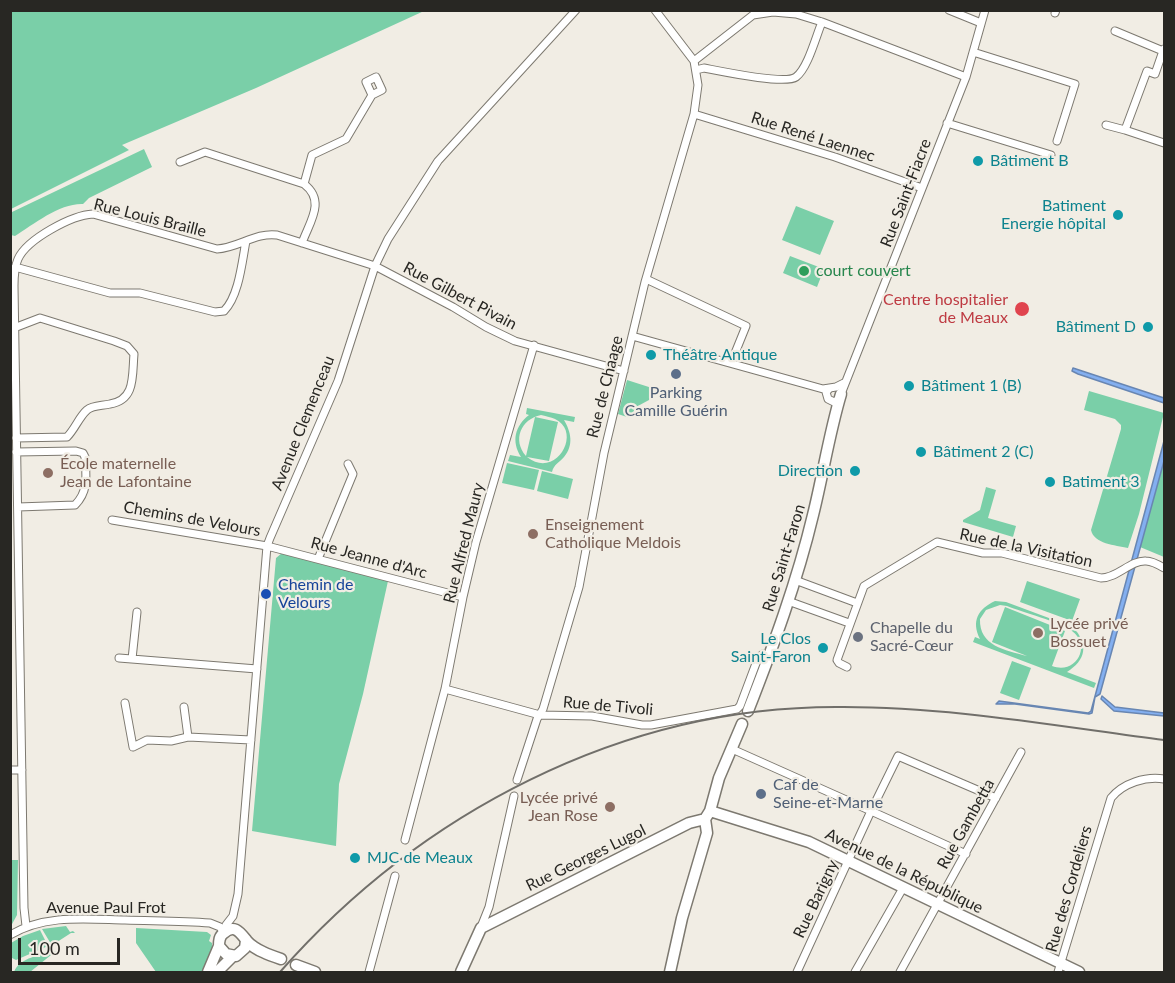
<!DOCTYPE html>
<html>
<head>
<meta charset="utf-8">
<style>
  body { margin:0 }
  #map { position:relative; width:1175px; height:983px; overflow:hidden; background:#f1ede4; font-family:Lato,sans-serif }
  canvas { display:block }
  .frame { position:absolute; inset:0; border:12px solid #282723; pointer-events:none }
  .scale { position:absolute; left:18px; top:938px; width:102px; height:27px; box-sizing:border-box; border:3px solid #282723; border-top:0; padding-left:8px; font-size:18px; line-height:21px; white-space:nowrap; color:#282723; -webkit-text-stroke:4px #f1ede4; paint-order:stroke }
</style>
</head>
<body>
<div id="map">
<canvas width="1175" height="983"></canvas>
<div class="frame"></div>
<div class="scale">100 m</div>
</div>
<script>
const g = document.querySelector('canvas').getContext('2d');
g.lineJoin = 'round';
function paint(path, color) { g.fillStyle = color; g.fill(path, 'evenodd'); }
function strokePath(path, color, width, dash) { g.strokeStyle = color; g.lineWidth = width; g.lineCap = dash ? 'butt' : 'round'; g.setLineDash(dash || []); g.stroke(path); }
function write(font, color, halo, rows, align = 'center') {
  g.font = font + ' Lato,sans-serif'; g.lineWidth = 4.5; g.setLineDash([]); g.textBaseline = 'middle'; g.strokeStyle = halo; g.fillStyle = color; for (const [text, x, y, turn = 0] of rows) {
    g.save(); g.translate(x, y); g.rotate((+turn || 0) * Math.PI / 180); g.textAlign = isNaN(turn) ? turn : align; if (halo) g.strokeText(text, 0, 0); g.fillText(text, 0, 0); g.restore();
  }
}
paint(new Path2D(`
  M11,11H424L256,88L122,145L129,150L11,209Z
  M144,149L152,167L89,198L83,204C60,203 34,224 15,236L11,235V213L12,212Z
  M796,206L834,221L820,255L782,240Z
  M790,256L824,269L817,287L783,273Z
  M627,380L652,388L649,400L636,407L630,418L618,414Z
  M1089,391L1164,413L1139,514L1128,548C1115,545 1094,544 1091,530L1121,429V425L1115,419L1084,410Z
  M527,408L575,417L574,422L564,420C571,432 574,445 564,457C559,463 554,464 552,472L508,461L510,455L521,457C511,441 515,426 529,415L526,414ZM541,415C545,416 551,417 555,419C583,432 556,480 527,457L549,461L558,422L535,417L526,456C512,440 521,419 541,415Z
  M1164,461V557L1140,547Z
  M507,463L539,470L534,490L502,483Z
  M542,471L573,479L568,499L537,491Z
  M986,487L996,490L988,518L1016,526L1013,537L963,522V520L980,510Z
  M282,553L388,581L363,694L339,784L336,846L252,831L276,558Z
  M1027,581L1080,599L1072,621L1020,602Z
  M995,601L1006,602L1073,627C1089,645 1086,660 1067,672L1096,683L1094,688L973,642L975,637L980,639C971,621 978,609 995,601ZM1000,605L1007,606C1022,612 1060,622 1072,631C1092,646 1076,675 1052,666L1065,631L1005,607L992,642L1027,656C1005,650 979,646 980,619L986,610Z
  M1012,661L1031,668L1019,700L1000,693Z
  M11,860H18L17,915L11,926Z
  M66,926L70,932L73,931L75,933H71L54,944H51L42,929Z
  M136,928L207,932L211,935L209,941L212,943V950L202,972H156L136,943Z
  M40,930L48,946L16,960L12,958L11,943L23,936Z
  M56,951L30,972H14C19,958 42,954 56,951Z`), '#7acfa8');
const water = new Path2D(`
  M1073,368L1164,398V403L1078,374L1072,371Z
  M1164,441V461L1100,694L1095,697L1092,713L1089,714L1015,704H996L999,701L1088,713L1091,711Z
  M1102,696L1115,707L1164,713V716L1114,711L1101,699Z`);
paint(water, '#83aff0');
strokePath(water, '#6886b2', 1.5);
const street = new Path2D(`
  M949,10L981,23
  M1055,13L1056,10
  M1115,31L1163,51L1164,49
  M1163,51L1155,74L1147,71L1125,130L1164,143
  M973,52L1075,84L1057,141
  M694,61L753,15L773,12L796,14L822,22L966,77
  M696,70L704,68C720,71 785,85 796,77C808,68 816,36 822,22
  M694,114L835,157L922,188
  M947,123L1051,155
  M1106,125L1125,130
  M180,162L205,152L304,184
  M302,243C310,221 326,201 304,184L312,155L346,139L372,95L366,82L376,77L382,90L372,95
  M15,267L110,293H140L215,312L224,311C239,296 242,262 246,241
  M646,279L746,326L731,363
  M14,328L40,318L114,341L127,346L134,354C132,375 136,400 110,404C102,406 93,405 87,410C79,417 75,429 67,437L16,438
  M632,336L823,389L836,387L844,383
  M829,389L826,392L828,399L834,402L840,399
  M841,394L966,77L985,10
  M16,452L76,451L83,453L85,457C86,475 89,491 75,505L18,507
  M112,520L267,546L463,597
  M318,559L353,474L348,464
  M795,580L857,603
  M788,601L849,623
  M119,658L257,669
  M132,659L137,612
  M847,667L839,663L837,660L864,586L937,542L983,553H1002L1101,578C1118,578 1130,560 1146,561C1152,561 1159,565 1164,568
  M445,689L540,715L592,716L642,725H651L737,709L740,706L758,658L763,654L769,656
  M125,703L133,747L147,740L171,741L188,737L251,740
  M184,707L188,737
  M732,749L871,811L797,972
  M10,770H22
  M517,780L537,719L543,709L579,587L604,453L645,282L694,114L698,85L694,61L655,10
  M405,840L445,689L463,597L476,542L534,345
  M966,854L871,811L898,756L996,798
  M26,926L24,908L14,286C14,277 14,268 18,259C27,239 72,215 93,214L217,249C238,248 256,232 277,235L375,266L453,307L486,327L515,341L624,371
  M481,927L489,907L514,796
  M226,931V925L233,916L238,894L267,546L270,538L338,381L375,266L388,239L438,161L576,10
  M10,935C45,914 86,919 125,920C153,921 181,921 210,923L220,927L224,933
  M369,972L395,876
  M855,972L903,888
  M900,972L1021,752
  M1058,972L1111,798C1123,783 1146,776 1164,779`);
const secondary = new Path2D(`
  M748,711C773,647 797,582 813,515C823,475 829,434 841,394
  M710,811L809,842L1079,972
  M246,940L245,948L236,956L226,954L219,946C219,941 219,936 224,933C235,923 241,934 247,941C250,945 258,950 263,952C269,955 275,957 281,959
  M296,965L315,972
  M208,972L219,946
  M217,972L233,956
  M461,972L481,928L689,823L705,819
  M670,972L682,918L707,833L705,819L710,811L719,778L742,724`);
strokePath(street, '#7d7970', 9);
strokePath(secondary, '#7d7970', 13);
strokePath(street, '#fff', 7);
strokePath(secondary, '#fff', 10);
strokePath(new Path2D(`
  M280,972C420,813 621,707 836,707C946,706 1056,726 1164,740`), '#716f6a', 2);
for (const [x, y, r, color] of [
  [978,161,6,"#0f9aa8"],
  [1118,215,6,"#0f9aa8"],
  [804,271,6,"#2e9e5b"],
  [1022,309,8,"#e0444e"],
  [1148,327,6,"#0f9aa8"],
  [651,355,6,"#0f9aa8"],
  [676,374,6,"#5c6f8a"],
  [909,386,6,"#0f9aa8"],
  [921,452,6,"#0f9aa8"],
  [855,471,6,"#0f9aa8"],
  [48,473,6,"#8d6e63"],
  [1050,482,6,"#0f9aa8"],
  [533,534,6,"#8d6e63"],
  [266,594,6,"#1a4fb4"],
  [1038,633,6,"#8d6e63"],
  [858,637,6,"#6b7280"],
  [823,648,6,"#0f9aa8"],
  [761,794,6,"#5c6f8a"],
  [610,807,6,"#8d6e63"],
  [355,858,6,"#0f9aa8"]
]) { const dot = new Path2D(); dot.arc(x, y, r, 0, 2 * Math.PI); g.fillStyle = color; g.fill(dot); strokePath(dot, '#f1ede4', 2); }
write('16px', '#282723', '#f1ede4', [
  ["Rue René Laennec",813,137,18],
  ["Rue Saint-Fiacre",906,193,-69],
  ["Rue Louis Braille",150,218,14],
  ["Rue Gilbert Pivain",460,296,28],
  ["Rue de Chaage",605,387,-76],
  ["Avenue Clemenceau",303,423,-68],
  ["Chemins de Velours",192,519,10],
  ["Rue Alfred Maury",464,543,-76],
  ["Rue de la Visitation",1026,548,12],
  ["Rue Jeanne d'Arc",369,558,15],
  ["Rue Saint-Faron",784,558,-73],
  ["Rue de Tivoli",608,706,5],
  ["Rue Gambetta",966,824,-61],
  ["Rue Georges Lugol",586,858,-26],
  ["Avenue de la République",904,871,26],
  ["Rue des Cordeliers",1069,889,-74],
  ["Rue Barigny",816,899,-65],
  ["Avenue Paul Frot",106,908]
]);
write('16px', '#0d838f', '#f1ede4', [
  ["Bâtiment B",990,161],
  ["Batiment",1106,206,"right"],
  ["Energie hôpital",1106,224,"right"],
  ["Bâtiment D",1136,327,"right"],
  ["Théâtre Antique",663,355],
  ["Bâtiment 1 (B)",921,386],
  ["Bâtiment 2 (C)",933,452],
  ["Direction",843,471,"right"],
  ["Batiment 3",1062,482],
  ["Le Clos",811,639,"right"],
  ["Saint-Faron",811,657,"right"],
  ["MJC de Meaux",367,858]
], 'left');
write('16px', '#27864d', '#f1ede4', [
  ["court couvert",816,271]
], 'left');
write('16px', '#be3a42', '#f1ede4', [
  ["Centre hospitalier",1008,300],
  ["de Meaux",1008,318]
], 'right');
write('16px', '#4e5e75', '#f1ede4', [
  ["Parking",676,393],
  ["Camille Guérin",676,411],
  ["Caf de",773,785,"left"],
  ["Seine-et-Marne",773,803,"left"]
]);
write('16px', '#785e54', '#f1ede4', [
  ["École maternelle",60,464],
  ["Jean de Lafontaine",60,482],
  ["Enseignement",545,525],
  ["Catholique Meldois",545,543],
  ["Lycée privé",1050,624],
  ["Bossuet",1050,642],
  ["Lycée privé",598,798,"right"],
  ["Jean Rose",598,816,"right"]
], 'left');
write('16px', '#164399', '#f1ede4', [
  ["Chemin de",278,585],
  ["Velours",278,603]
], 'left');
write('16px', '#5b616d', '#f1ede4', [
  ["Chapelle du",870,628],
  ["Sacré-Cœur",870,646]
], 'left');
</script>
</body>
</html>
